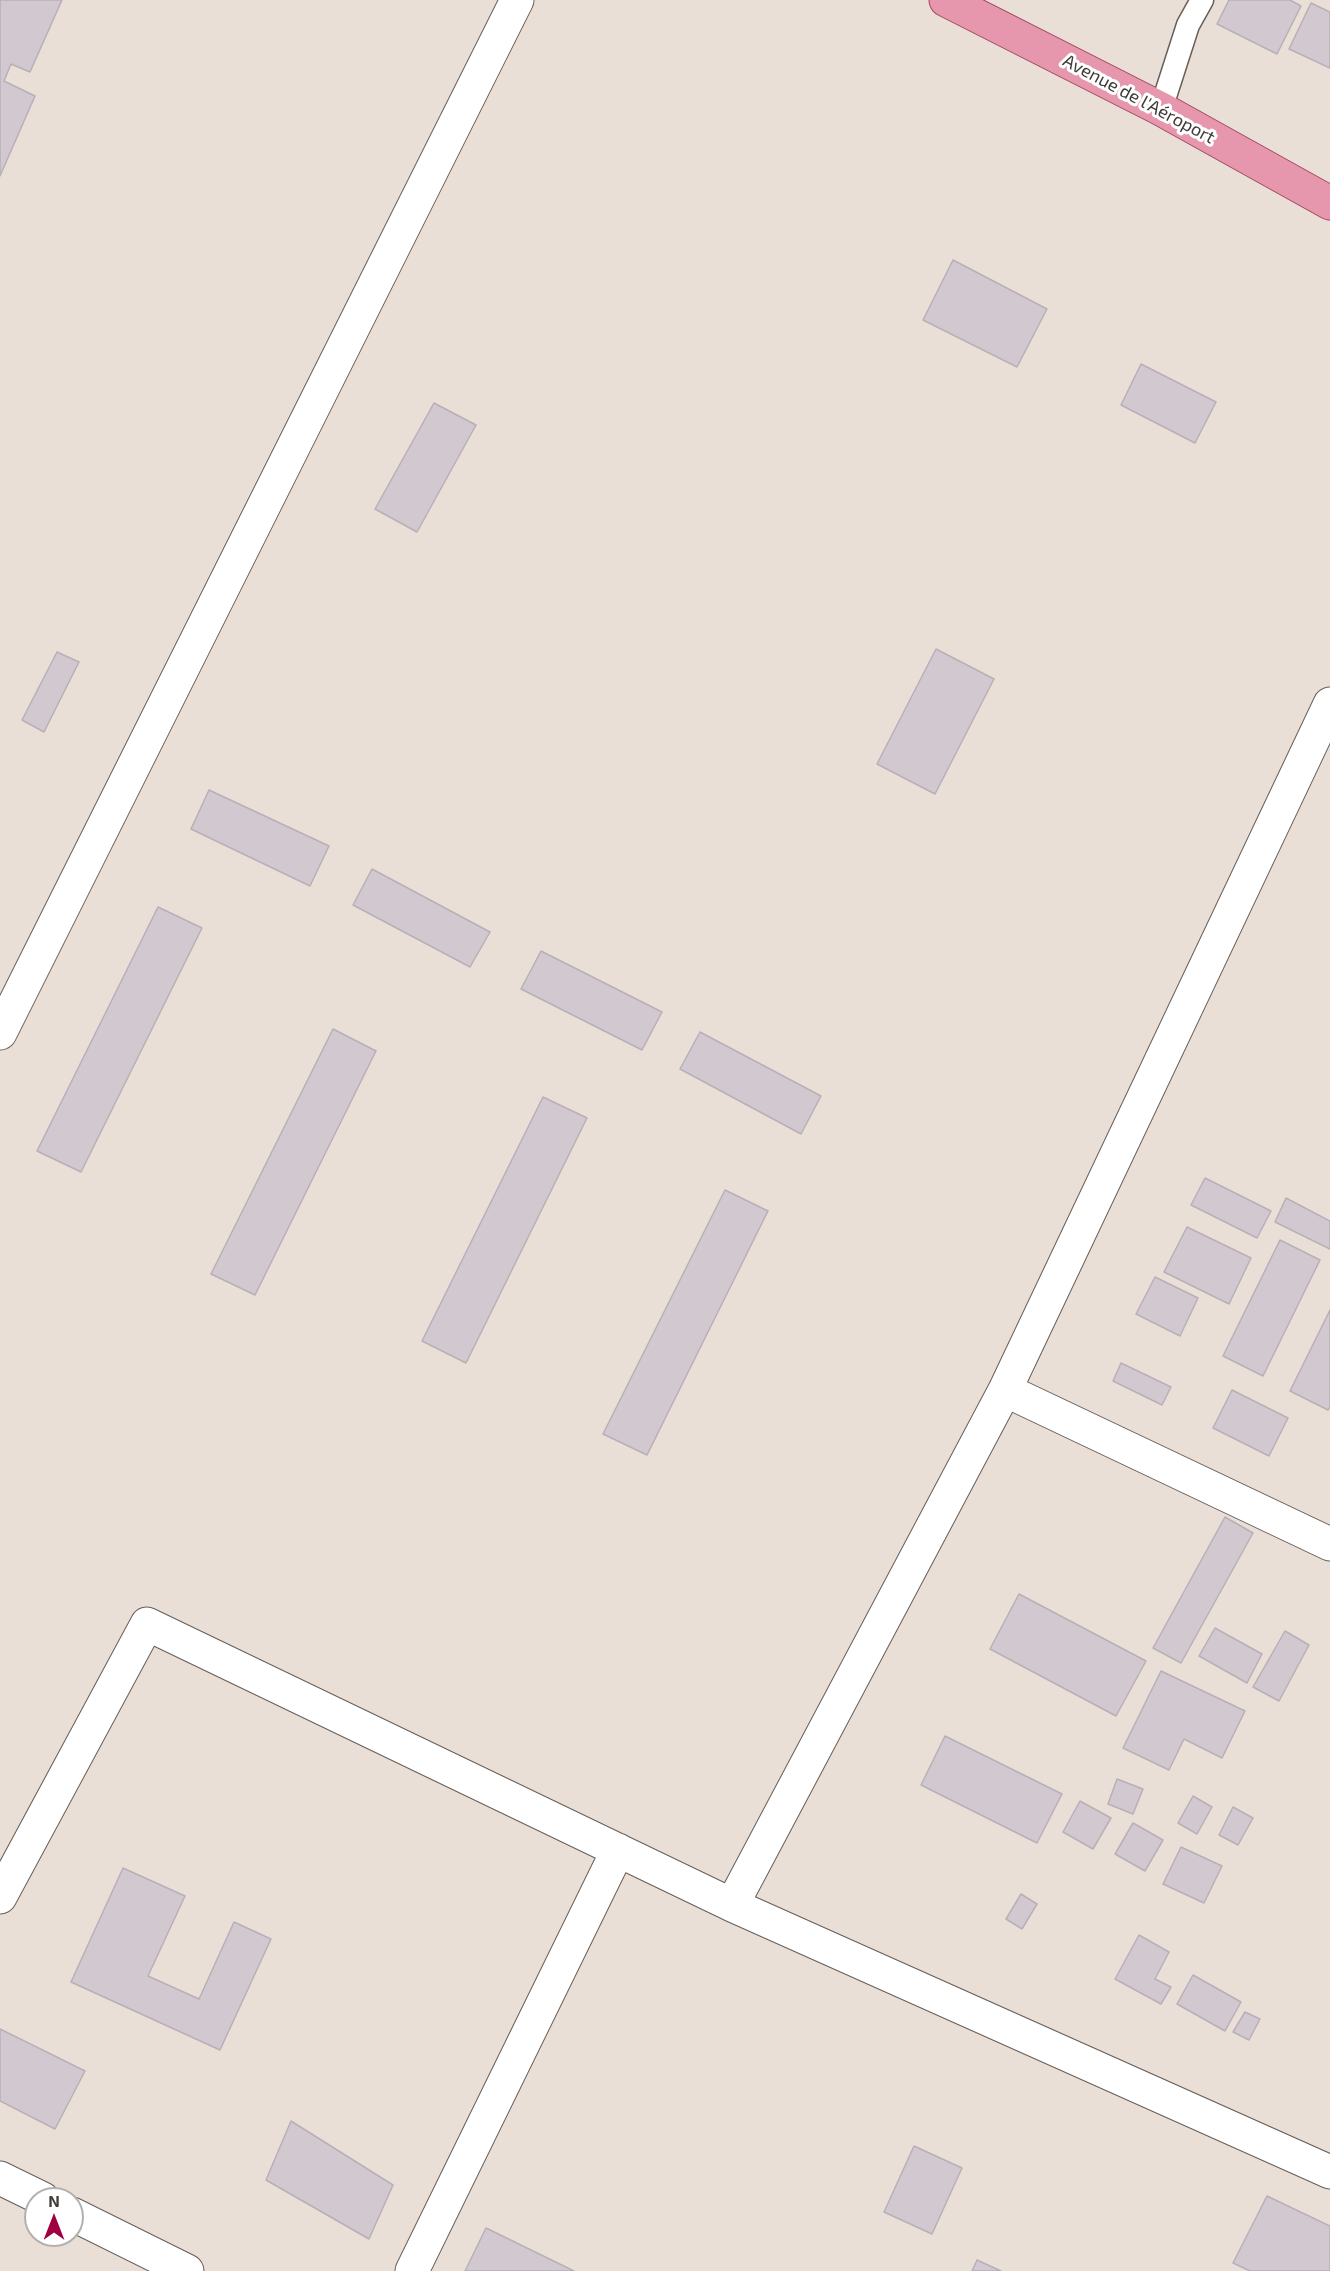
<!DOCTYPE html>
<html>
<head>
<meta charset="utf-8">
<style>
  body { margin:0 }
  #map { position:relative; width:1330px; height:2271px; overflow:hidden; background:#eadfd7; font-family:"Exo 2",sans-serif }
  canvas { display:block }
  .north { position:absolute; left:24px; top:2187px; width:60px; height:60px; box-sizing:border-box; background:#fff; border:2px solid #b2b1af; border-radius:50%; rotate:0deg; font-size:16px; font-weight:700; line-height:24px; text-align:center; color:#3f3b38 }
  .north::after { content:''; display:block; margin:auto; width:21px; height:27px; background:#a0003f; clip-path:polygon(50% 0,100% 100%,50% 72%,0 100%) }
</style>
</head>
<body>
<div id="map">
<canvas width="1330" height="2271"></canvas>
<div class="north">N</div>
</div>
<script>
const g = document.querySelector('canvas').getContext('2d');
g.lineJoin = 'round';
function paint(path, color) { g.fillStyle = color; g.fill(path, 'evenodd'); }
function strokePath(path, color, width, dash) { g.strokeStyle = color; g.lineWidth = width; g.lineCap = dash ? 'butt' : 'round'; g.setLineDash(dash || []); g.stroke(path); }
function write(font, color, halo, rows, align = 'center') {
  g.font = font + ' "Exo 2",sans-serif'; g.lineWidth = 6; g.setLineDash([]); g.textBaseline = 'middle'; g.strokeStyle = halo; g.fillStyle = color; for (const [text, x, y, turn = 0] of rows) {
    g.save(); g.translate(x, y); g.rotate((+turn || 0) * Math.PI / 180); g.textAlign = isNaN(turn) ? turn : align; if (halo) g.strokeText(text, 0, 0); g.fillText(text, 0, 0); g.restore();
  }
}
const building = new Path2D(`
  M0,0H62L30,72L11,64L4,81L35,96L0,176Z
  M1229,0H1290L1301,6L1277,54L1217,24Z
  M1311,3L1330,12V68L1289,49Z
  M953,260L1047,309L1017,367L923,320Z
  M1141,364L1216,402L1195,443L1121,405Z
  M434,403L476,425L417,532L375,509Z
  M936,649L994,679L935,794L877,764Z
  M57,652L79,662L44,732L22,720Z
  M209,790L329,846L310,886L191,829Z
  M372,869L490,932L470,967L353,905Z
  M158,907L202,928L81,1172L37,1151Z
  M541,951L662,1012L642,1050L521,989Z
  M333,1029L376,1051L255,1295L211,1274Z
  M700,1032L821,1096L801,1134L680,1069Z
  M543,1097L587,1118L466,1363L422,1341Z
  M1205,1178L1271,1211L1257,1238L1191,1205Z
  M725,1190L768,1211L647,1455L603,1434Z
  M1286,1198L1330,1221V1249L1275,1222Z
  M1187,1227L1251,1258L1229,1304L1164,1272Z
  M1280,1240L1320,1260L1263,1376L1223,1356Z
  M1155,1277L1198,1298L1180,1336L1136,1314Z
  M1330,1310V1407L1328,1410L1290,1391Z
  M1121,1363L1171,1387L1162,1405L1113,1381Z
  M1232,1390L1288,1418L1269,1456L1213,1428Z
  M1225,1517L1253,1533L1181,1663L1153,1648Z
  M1019,1594L1146,1661L1116,1716L990,1649Z
  M1215,1628L1262,1654L1247,1683L1199,1656Z
  M1285,1631L1309,1645L1279,1701L1253,1687Z
  M1161,1671L1245,1711L1222,1758L1184,1739L1169,1770L1123,1748Z
  M945,1736L1062,1794L1037,1843L921,1785Z
  M1117,1779L1143,1789L1133,1814L1108,1804Z
  M1193,1796L1212,1807L1197,1834L1178,1823Z
  M1080,1801L1111,1818L1093,1849L1063,1832Z
  M1233,1807L1253,1818L1238,1845L1219,1835Z
  M1133,1823L1163,1840L1145,1871L1115,1854Z
  M1181,1847L1222,1866L1204,1903L1163,1884Z
  M123,1868L185,1896L148,1976L199,1999L234,1922L271,1939L220,2050L71,1982Z
  M1021,1894L1037,1904L1022,1929L1006,1919Z
  M1139,1935L1169,1952L1155,1979L1171,1987L1161,2004L1115,1979Z
  M1193,1975L1241,2002L1225,2031L1177,2004Z
  M1245,2012L1260,2019L1249,2040L1233,2032Z
  M0,2029L85,2071L55,2129L0,2101Z
  M291,2121L393,2185L369,2239L266,2180Z
  M914,2146L962,2168L932,2234L884,2212Z
  M1267,2196L1330,2226V2271H1250L1233,2263Z
  M486,2228L574,2271H465Z
  M977,2260L1001,2271H972Z`);
paint(building, '#d2c8d0');
strokePath(building, '#b9afb7', 1.5);
const service = new Path2D(`
  M1161,109L1188,25L1202,0`);
const minor = new Path2D(`
  M0,1033L517,0
  M1005,1390L1330,1544
  M0,1897L147,1624L732,1905L1330,2172
  M732,1905L1005,1390L1330,704
  M0,2178L43,2199
  M72,2214L187,2271
  M412,2271L618,1850`);
const primary = new Path2D(`
  M946,0L1161,109L1330,203`);
strokePath(service, '#675e58', 25);
strokePath(minor, '#675e58', 35);
strokePath(primary, '#a24960', 35);
strokePath(service, '#fff', 22);
strokePath(minor, '#fff', 33);
strokePath(primary, '#e797ad', 33);
write('18px', '#3f3b38', '#fff', [
  ["Avenue de l'Aéroport",1139,99,28]
]);
</script>
</body>
</html>
